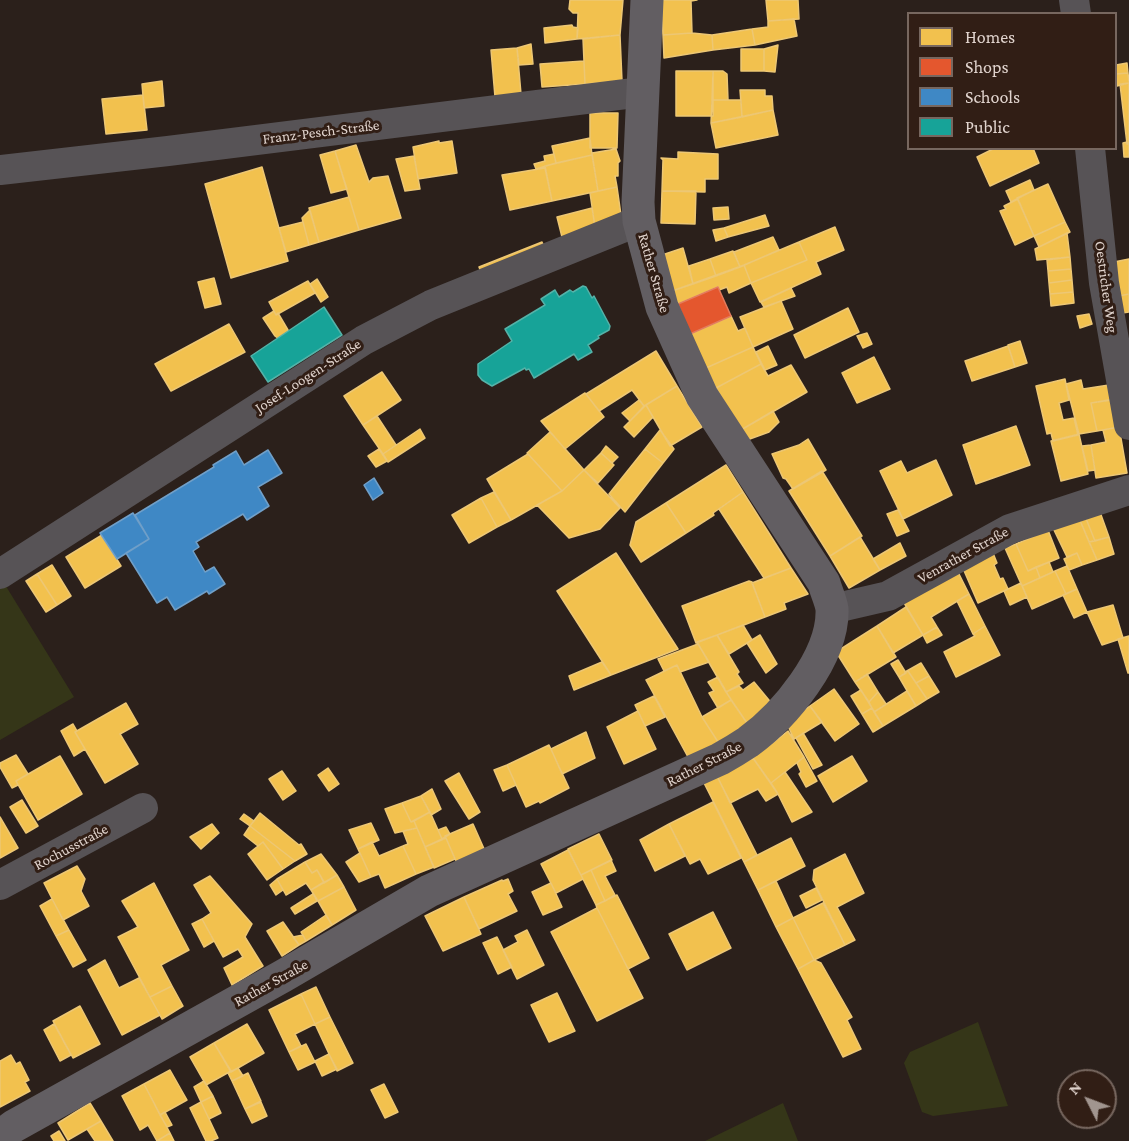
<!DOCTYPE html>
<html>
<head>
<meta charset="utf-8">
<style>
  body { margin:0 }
  #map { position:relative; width:1129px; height:1141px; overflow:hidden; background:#2b201b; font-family:"Crimson Pro",serif }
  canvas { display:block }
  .legend { position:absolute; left:907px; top:12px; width:210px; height:138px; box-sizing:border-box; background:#311e15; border:2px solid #77675f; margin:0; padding:8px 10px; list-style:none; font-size:18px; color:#e1d4ce }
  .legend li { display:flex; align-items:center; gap:12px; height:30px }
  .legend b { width:30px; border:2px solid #77675f }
  .north { position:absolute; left:1057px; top:1069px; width:60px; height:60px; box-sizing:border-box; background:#311e15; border:2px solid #77675f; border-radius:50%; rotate:312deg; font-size:16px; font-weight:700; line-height:24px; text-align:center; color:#e1d4ce }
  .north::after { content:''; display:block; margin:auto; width:21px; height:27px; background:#a1958f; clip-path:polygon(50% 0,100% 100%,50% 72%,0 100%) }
</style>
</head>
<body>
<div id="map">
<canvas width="1129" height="1141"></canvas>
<ul class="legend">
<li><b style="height:16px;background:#f2c14e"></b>Homes</li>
<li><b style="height:16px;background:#e4572e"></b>Shops</li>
<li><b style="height:16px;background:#3f88c5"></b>Schools</li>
<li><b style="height:16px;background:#17a398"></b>Public</li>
</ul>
<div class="north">N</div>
</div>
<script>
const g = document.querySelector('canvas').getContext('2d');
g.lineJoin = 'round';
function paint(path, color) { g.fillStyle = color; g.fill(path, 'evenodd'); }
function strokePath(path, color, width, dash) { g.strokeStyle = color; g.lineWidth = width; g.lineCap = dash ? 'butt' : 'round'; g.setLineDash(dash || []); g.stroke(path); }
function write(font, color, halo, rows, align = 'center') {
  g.font = font + ' "Crimson Pro",serif'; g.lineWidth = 6; g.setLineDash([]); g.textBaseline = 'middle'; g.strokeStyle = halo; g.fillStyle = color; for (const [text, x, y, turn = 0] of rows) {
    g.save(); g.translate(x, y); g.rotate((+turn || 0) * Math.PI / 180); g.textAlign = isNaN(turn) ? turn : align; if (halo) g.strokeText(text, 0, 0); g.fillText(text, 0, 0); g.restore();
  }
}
paint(new Path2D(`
  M4,583L74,697L0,740V586Z
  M978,1022L1008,1106L933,1116L922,1112L904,1063L910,1052Z
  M783,1103L798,1141H705Z`), '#353618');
const homes = new Path2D(`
  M570,0H623L620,35L577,39L578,13H573L569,9Z
  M661,0H697L691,1L692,33L663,35Z
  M766,0H798L799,19L768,21Z
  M794,19L797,36L755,45L752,29L768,27V21Z
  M572,25L573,27L578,28L577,39L545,43L544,28Z
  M752,29L755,45L713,50L712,35Z
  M692,33L712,35L713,50L664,58L663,35Z
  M620,35L622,81L585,84L583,39Z
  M531,44L533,64L519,65L517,48Z
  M778,45L775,72L764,71V49Z
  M517,48L521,94L495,97L491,50Z
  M741,49H764V71H741Z
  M584,61L585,84L542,87L540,64Z
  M1116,62V65L1127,63L1128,73L1116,74Z
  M676,71H713V116H676Z
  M713,71H723L727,74L728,100H712Z
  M1128,73L1129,83L1117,86L1116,74Z
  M162,81L164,106L144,108L142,84Z
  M1129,83V144H1127L1120,84Z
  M740,90H765V96H772L773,110L742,117Z
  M143,95L147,130L106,134L102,99Z
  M712,100H741L742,117L711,123Z
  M773,110L778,135L716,148L711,123Z
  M590,113H618L617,148H590Z
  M590,138L592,155L556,163L552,146Z
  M439,141V143L452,141L457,173L418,179L413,147Z
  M1127,142L1129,144V157H1124L1123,143Z
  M356,145L369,182L373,178L388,176L401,218L359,230L335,151Z
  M995,148H1033L1039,163L990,186L977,157Z
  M616,149L620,161L618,163V176H615L617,187L598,191L592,153Z
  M335,151L347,189L331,193L320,155Z
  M678,152L718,154V179H705V192L662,191L663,160L661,158L678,159Z
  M554,154L556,163L536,169L534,164L545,161L544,156Z
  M592,155L598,191L552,201L545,166Z
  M414,156L420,189L405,191L396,159Z
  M262,167L288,261L231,278L205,184Z
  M545,168L552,201L510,210L502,175Z
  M1030,180L1034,190L1011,202L1006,191Z
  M1048,184L1065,222L1034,236L1017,198Z
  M617,187L622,222L595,227L590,193Z
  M662,191H696L695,224L661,223Z
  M349,197L359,230L319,242L309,208Z
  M1018,199L1034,236L1015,245L1000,211L1006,209L1004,206Z
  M728,207L729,219L714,220L713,208Z
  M592,208L595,227L562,237L557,217Z
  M310,210L319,242L309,245L302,218Z
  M765,215L769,226L728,237L724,228Z
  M303,222L309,245L286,252L279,228Z
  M1065,222L1070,232L1039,247L1034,236Z
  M835,227L844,250L816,262L821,274L760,302L751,283L807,260L799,242Z
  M724,228L728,237L716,241L713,230Z
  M1067,233L1070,257L1037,260L1035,249Z
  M773,237L779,250L740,267L734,252Z
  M542,242L546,252L483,277L479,267Z
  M799,242L807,260L751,283L744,265Z
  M683,248L693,284L672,291L662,255Z
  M733,251L740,267L716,276L710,259Z
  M1070,257L1071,269L1048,271L1047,260Z
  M710,259L716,276L693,284L689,266Z
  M1129,259V294L1114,297L1109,263Z
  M744,265L751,283L729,293L727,287L719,290L718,287L678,304L672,291Z
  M1071,269L1072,280L1049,283L1048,271Z
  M214,278L221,304L205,308L198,282Z
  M317,279L328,297L321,302L310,284Z
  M1072,280L1073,292L1050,294L1049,283Z
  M308,281L315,293L276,315L269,302Z
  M791,288L795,296L764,307L761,302Z
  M1073,292L1074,303L1051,306L1050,294Z
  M1129,294V312L1116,314L1114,297Z
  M781,301L793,329L753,347L740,317Z
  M848,308L859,332L805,358L794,335Z
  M274,311L276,315L278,313L288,330V333L279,339L275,336L263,318Z
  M1089,314L1092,324L1080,328L1077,316Z
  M731,316L738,331L745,328L753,347L706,368L690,334Z
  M229,324L245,352L171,391L155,364Z
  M867,333L872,344L863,348L857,336Z
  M1020,341L1027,363L1015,367L1008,345Z
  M768,346L777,365L765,370L756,352Z
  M1008,346L1015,367L972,381L965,361Z
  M753,347L761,364L716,388L706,368Z
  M656,351L677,386L644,406L632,390L599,411L586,394Z
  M874,357L890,389L857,403L842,373Z
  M761,364L768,376L791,365L807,392L741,430L716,388Z
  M382,372L401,400L363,425L344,396Z
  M1065,379L1069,400L1059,403L1063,420L1074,418L1078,435L1053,441L1051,433L1047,434L1036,386Z
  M1081,380L1083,389L1109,385L1112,400L1091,403L1097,431L1079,434L1066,384Z
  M677,386L702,427L670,446L646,405Z
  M585,393L604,417L565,449L541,421Z
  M1114,399L1119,427L1097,431L1091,403Z
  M639,400L644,406L630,421L622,413Z
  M646,405L653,417L634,437L624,427Z
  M773,411L779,422L769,432L747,440L741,430Z
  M377,416L396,445L383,454L363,425Z
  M1016,426L1030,465L976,484L963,445Z
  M1119,427L1127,473L1096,478L1091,445L1106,442L1103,430Z
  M420,429L425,438L388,462L383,454Z
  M660,430L674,449L663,463L645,449Z
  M550,432L584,470L562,491L527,453Z
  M1079,434L1088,474L1061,481L1051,441Z
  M808,439L826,470L793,489L786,479L783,478L772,454L799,445Z
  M1091,445L1095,470L1088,471L1082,446Z
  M606,446L618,457L612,463L601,453Z
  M379,449L387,461L376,467L368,456Z
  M645,449L663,463L625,512L609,494Z
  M601,453L614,465L598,483L584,470Z
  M528,454L562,491L511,520L487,479Z
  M936,460L952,495L903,519L880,471L901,461L907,473Z
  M726,465L743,492L713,513L714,515L686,533L666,503Z
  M584,470L620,508L600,529L569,538L537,505L562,491Z
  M822,471L862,536L830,556L789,491Z
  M494,492L511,520L497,527L481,498Z
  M743,492L791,568L764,578L719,509Z
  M481,498L497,527L469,543L452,515Z
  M666,503L686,533L641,562L630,545L636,522Z
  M898,510L909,531L897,536L887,514Z
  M1100,512L1109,537L1095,541L1085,516Z
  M1085,516L1095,541L1089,542L1079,518Z
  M1079,518L1097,560L1082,565L1077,553L1067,557L1053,528Z
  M1048,530L1059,558L1028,571L1016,544Z
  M102,535L121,566L85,588L66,557Z
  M860,537L880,570L849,588L830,556Z
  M1109,537L1114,554L1097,560L1089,542Z
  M900,543L906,556L880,570L873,559Z
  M1016,544L1028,571L1036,567L1040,578L1022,586L1005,548Z
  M616,553L678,649L611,675L557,591Z
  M993,553L997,563L994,565L1000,579L1003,578L1008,589L978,603L962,566Z
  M1077,553L1082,565L1069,570L1064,559Z
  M1049,562L1053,572L1040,578L1036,567Z
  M52,565L71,596L57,605L37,574Z
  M1067,566L1077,589L1066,594L1055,571Z
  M791,568L808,594L784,603L786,609L765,617L752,583Z
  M957,570L969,594L931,617L937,627L923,635L903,601Z
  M1055,571L1066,594L1032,609L1022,586Z
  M37,574L57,605L46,612L26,581Z
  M749,581L752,582L765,617L696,643L682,606Z
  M1021,583L1027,597L1010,605L1004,591Z
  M1077,589L1087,612L1074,618L1063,595Z
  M969,594L985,626L973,634L957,601Z
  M1113,605L1123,638L1102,645L1087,612Z
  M906,607L923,635L893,653L877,626Z
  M743,625L752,640L729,654L717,635Z
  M877,626L896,657L855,682L836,652Z
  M985,626L1000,655L956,677L944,652L975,636L973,634Z
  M937,627L942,635L927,643L923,635Z
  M717,635L739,672L737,674L743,683L726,692L697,642Z
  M760,635L777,664L766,673L747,643Z
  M1129,636V673H1128L1118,639Z
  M698,644L709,662L680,672L677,665L664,671L658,659Z
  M898,660L906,673L899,677L891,664Z
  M602,662L611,675L574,690L569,676Z
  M921,663L929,676L916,683L908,671L905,672Z
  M677,665L702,717L720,745L688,757L646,680Z
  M908,671L927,699L916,706L899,677Z
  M867,674L878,692L869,702L855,682Z
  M929,676L939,692L927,699L916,683Z
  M718,677L731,700L718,708L709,693L714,691L708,682Z
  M754,682L773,705L749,726L726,692L739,686L743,690Z
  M834,689L859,724L835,741L810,706Z
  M861,690L872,708L862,714L851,696Z
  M907,691L916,706L883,726L874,712Z
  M878,692L886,704L874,712L869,702Z
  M654,696L665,717L645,726L635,705Z
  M731,700L749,726L720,745L702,717Z
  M126,703L138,724L120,734L138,764L105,783L75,732Z
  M810,706L822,722L794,739L786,722Z
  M872,708L883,726L873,732L862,714Z
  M638,711L656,749L624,764L607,727Z
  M73,724L77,731L75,732L85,749L74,756L61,731Z
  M788,731L804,757L771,783L753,758Z
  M586,732L595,758L562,774L551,749Z
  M803,733L822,765L813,769L796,738Z
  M549,745L569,788L540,803L539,801L526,807L507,765Z
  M16,755L28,774L16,781L18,785L12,788L0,767V763Z
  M60,756L82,794L38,820L16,781Z
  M852,756L867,781L833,802L818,776Z
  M804,757L817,781L806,787L799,774L801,772L797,763Z
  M753,758L778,794L766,801L758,789L730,803L717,776Z
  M507,765L516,785L503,791L494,770Z
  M328,768L339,784L329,791L318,775Z
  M282,771L296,791L283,800L269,779Z
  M785,772L812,812L792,822L778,794L771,783Z
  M459,773L480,812L469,819L445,781Z
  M717,776L757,855L744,862L704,783Z
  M432,789L441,809L431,815L421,796Z
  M421,796L430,812L411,822L402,803Z
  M22,800L38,826L26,833L10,807Z
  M713,802L741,858L708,874L700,859L690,864L669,824Z
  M402,803L411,822L414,821L417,828L395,833L385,809Z
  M430,812L442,839L425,847L414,821Z
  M260,813L299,845L301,844L307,854L295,861L250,826Z
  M244,814L254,821L250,826L240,819Z
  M0,817L18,848L0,858Z
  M371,823L379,840L358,849L349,830Z
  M212,824L219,833L201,849L190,837Z
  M473,824L485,851L457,863L445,836Z
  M669,824L685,856L655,871L640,840Z
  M250,826L295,861L283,869L263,842L258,846L244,835Z
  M446,827L450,834L442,839L438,830Z
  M417,828L434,867L416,874L403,846L408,844L403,831Z
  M599,834L612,860L581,875L568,849Z
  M446,838L455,859L434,868L425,847Z
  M791,838L805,866L758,890L744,862Z
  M263,842L283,869L267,880L248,854Z
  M372,842L379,856L403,846L416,874L385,888L379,874L371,877L358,849Z
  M568,850L583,879L556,893L541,864Z
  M360,853L371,877L359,882L346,862Z
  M321,854L337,875L324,883L317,870L312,873L305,862Z
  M845,854L864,893L837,907L855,940L845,945L813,880L814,870Z
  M611,860L616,871L605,876L615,895L605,901L591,870Z
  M305,862L312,873L317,870L324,882L311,890L306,883L286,895L277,879Z
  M77,866L85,879L81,891L89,906L63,920L44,883Z
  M591,870L605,901L596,905L581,875Z
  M337,875L344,887L318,901L311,890Z
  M210,876L252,924L245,937L263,966L232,985L224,968L243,957L238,949L223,957L202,919L211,913L194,885Z
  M277,879L283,890L276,895L270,885Z
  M508,879L513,891L508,894L517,911L479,929L464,897L502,880L503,881Z
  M776,881L793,918L776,927L758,890Z
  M154,883L189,950L161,965L172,986L150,997L118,937L138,927L122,901Z
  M551,883L562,907L543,915L532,892Z
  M344,887L356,910L332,925L318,901Z
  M816,888L822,900L806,908L800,896Z
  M313,894L317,901L295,914L291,908Z
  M617,895L649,958L628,969L597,908L596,905Z
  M464,897L481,934L443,951L425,916Z
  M52,899L69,930L56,936L40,906Z
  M823,903L845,945L814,960L793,918Z
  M597,908L643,998L597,1021L551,932Z
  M713,912L731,948L687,970L669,934Z
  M326,915L332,925L306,941L301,932Z
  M793,918L814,960L798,969L776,927Z
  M202,919L214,941L204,947L192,924Z
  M283,922L299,945L282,956L267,931Z
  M69,930L86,960L73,967L56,936Z
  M527,930L544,965L517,979L503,950L518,942L515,936Z
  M303,935L306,941L299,945L293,937Z
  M497,937L512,967L498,974L483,943Z
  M105,960L119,988L139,978L160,1015L122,1035L88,970Z
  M814,960L821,963L852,1017L847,1020L861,1049L843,1057L798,969Z
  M172,986L183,1006L162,1019L150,997Z
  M316,987L330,1017L315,1024L301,994Z
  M557,993L575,1031L549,1042L531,1005Z
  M301,994L315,1024L295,1034L301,1046L289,1052L269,1010Z
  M80,1006L100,1044L73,1058L53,1021Z
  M330,1017L353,1063L337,1071L315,1024Z
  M54,1024L71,1055L60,1061L44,1030Z
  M247,1024L264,1053L231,1072L214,1043Z
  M214,1043L231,1071L206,1085L190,1057Z
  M306,1044L315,1062L298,1070L289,1052Z
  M329,1054L337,1069L322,1076L315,1061Z
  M11,1055L16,1064L20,1062L29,1080L25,1082L30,1091L0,1107V1061Z
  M238,1068L243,1076L232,1081L228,1073Z
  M170,1070L187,1100L160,1115L144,1084Z
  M248,1073L261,1101L245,1109L232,1081Z
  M204,1081L213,1096L201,1102L194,1087Z
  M144,1084L170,1133L157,1141L148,1125L140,1130L122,1096Z
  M384,1084L398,1112L385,1118L371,1090Z
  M213,1096L221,1113L209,1119L201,1102Z
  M201,1102L218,1138L211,1141H206L190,1108Z
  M261,1102L267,1116L252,1123L245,1109Z
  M90,1103L101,1121L68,1140L58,1123Z
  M165,1112L172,1125L167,1127L160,1115Z
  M101,1121L113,1141H95L87,1129Z
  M59,1131L65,1141H54L51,1136Z
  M170,1133L174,1141H157Z`);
paint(homes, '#f2c14e');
strokePath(homes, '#edc774', 1.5);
const shops = new Path2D(`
  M718,287L731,316L690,334L678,304Z`);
paint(shops, '#e4572e');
strokePath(shops, '#e37c5e', 1.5);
const schools = new Path2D(`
  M268,450L282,473L258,487L269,506L247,520L243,514L196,542L199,547L193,551L205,572L214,567L225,584L209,594L207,591L175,610L167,597L157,603L126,553L149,539L135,515L214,467L213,465L236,451L244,465Z
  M374,478L383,493L373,500L364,485Z
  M133,513L149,539L117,559L100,533Z`);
paint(schools, '#3f88c5');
strokePath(schools, '#709fc8', 1.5);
const public = new Path2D(`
  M583,286L586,287L592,298L594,296L610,326L609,330L598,336L599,338L588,345L592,352L578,360L574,354L534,378L529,369L526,370L525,368L492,386L482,380L478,375V364L512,341L505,329L545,305L541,299L555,290L559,297L570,290L573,292Z
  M324,307L342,335L268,382L251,356Z`);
paint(public, '#17a398');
strokePath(public, '#54b2a8', 1.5);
strokePath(new Path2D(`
  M1074,0L1076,14
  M1090,148L1104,283L1129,425
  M0,170L168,151L642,92
  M0,574L364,340L431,305L639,221
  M832,609L888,596L1010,529L1129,490
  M0,885L143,808`), '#575356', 30);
strokePath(new Path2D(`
  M0,1136L14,1126L283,976L429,891L720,759C729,754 739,748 748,742C784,716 834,657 832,609C831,601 826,591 824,583L702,396L662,307L639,221L638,202L647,0`), '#625e62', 33);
write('15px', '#e1d4ce', '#311e15', [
  ["Franz-Pesch-Straße",321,132,-7],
  ["Rather Straße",654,273,74],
  ["Oestricher Weg",1106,287,82],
  ["Josef-Loogen-Straße",308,376,-33],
  ["Venrather Straße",963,555,-29],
  ["Rather Straße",704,764,-27],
  ["Rochusstraße",71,847,-28],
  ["Rather Straße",271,983,-29]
]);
</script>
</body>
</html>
